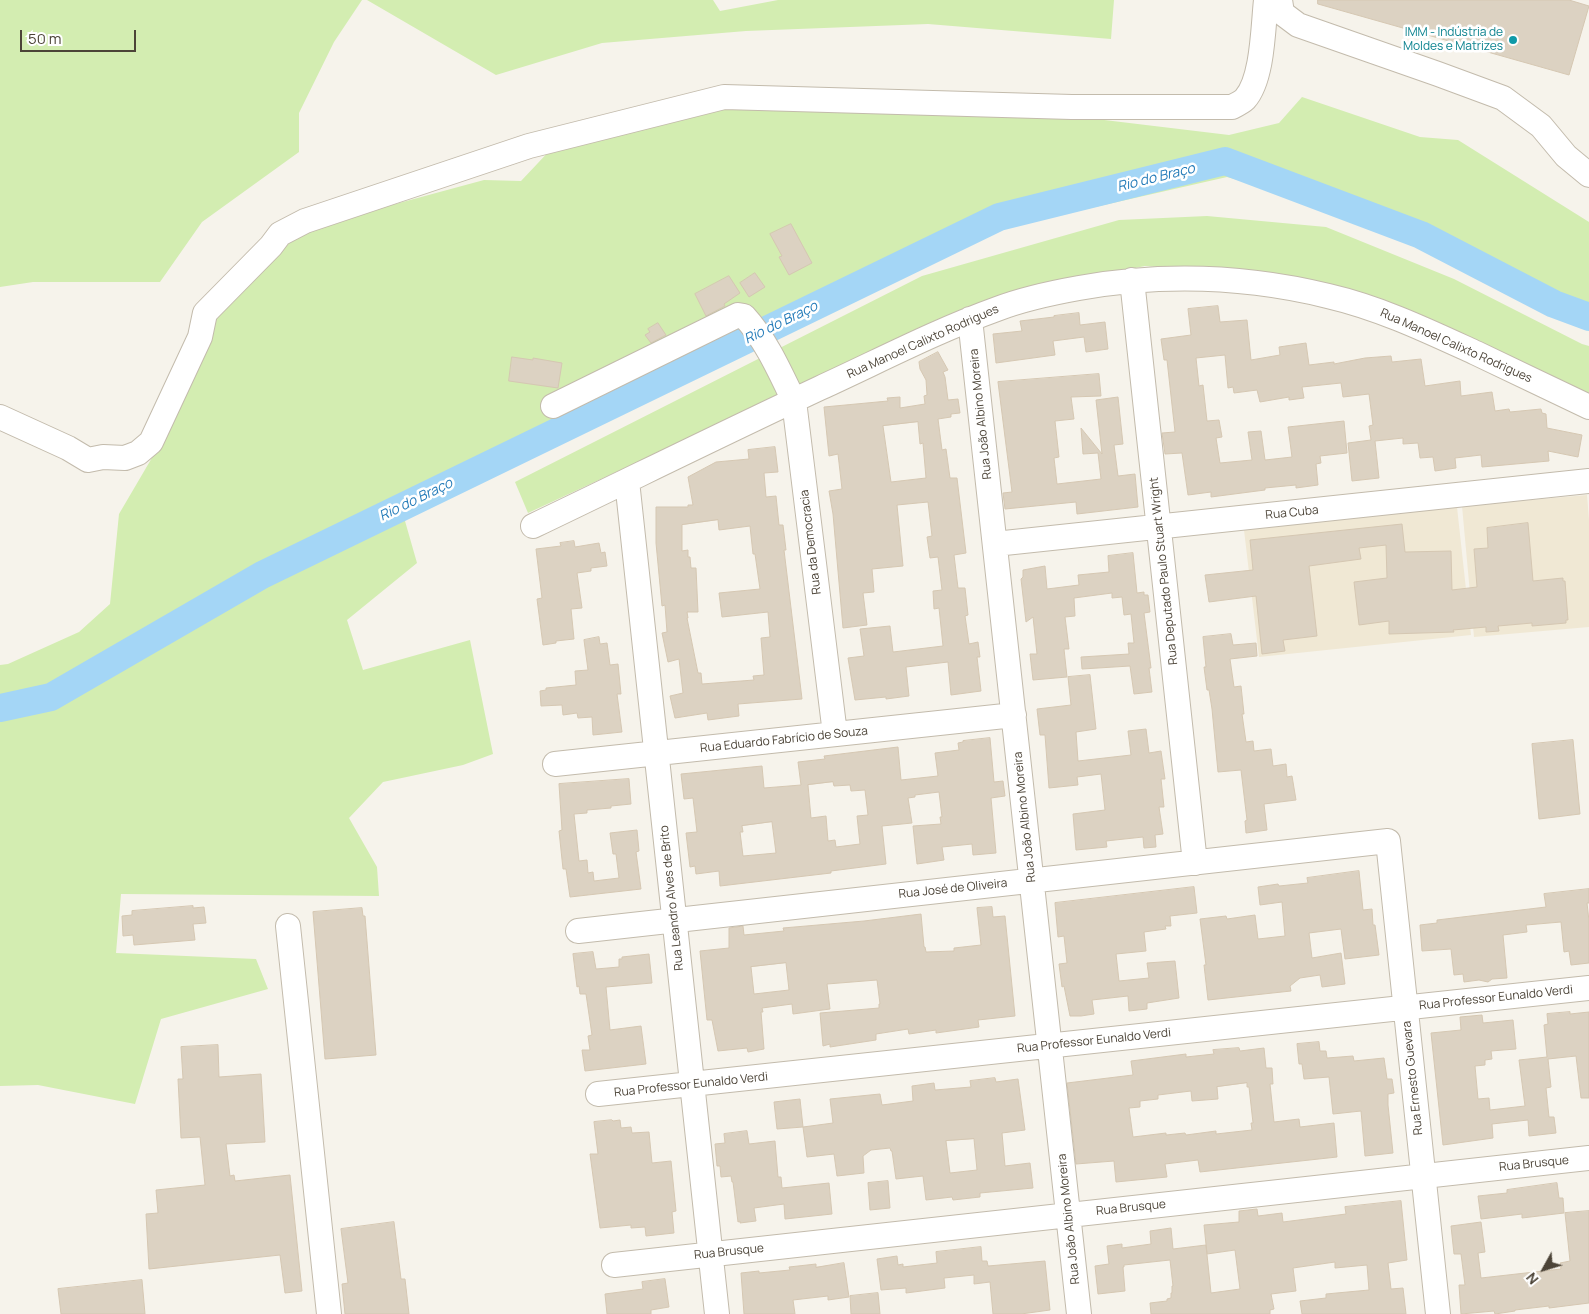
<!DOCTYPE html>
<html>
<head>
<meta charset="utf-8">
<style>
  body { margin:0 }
  #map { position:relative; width:1589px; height:1314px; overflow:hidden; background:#f6f3eb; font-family:Manrope,sans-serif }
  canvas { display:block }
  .north { position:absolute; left:1519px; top:1244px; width:50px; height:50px; -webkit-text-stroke:4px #fff; paint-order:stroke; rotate:231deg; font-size:14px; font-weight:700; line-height:20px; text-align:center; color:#4c4438 }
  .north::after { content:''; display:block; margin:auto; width:18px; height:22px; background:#4c4438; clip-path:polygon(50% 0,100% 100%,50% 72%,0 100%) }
  .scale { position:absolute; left:20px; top:30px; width:116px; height:22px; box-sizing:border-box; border:2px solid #4c4438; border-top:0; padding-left:6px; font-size:15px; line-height:18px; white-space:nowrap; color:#4c4438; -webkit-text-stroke:4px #fff; paint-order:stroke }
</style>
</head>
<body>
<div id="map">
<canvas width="1589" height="1314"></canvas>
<div class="north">N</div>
<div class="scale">50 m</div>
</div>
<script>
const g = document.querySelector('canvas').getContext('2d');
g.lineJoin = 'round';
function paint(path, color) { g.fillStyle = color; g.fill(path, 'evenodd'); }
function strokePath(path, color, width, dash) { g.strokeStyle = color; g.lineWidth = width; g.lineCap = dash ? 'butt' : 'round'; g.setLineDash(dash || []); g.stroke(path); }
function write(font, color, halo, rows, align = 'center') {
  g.font = font + ' Manrope,sans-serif'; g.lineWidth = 5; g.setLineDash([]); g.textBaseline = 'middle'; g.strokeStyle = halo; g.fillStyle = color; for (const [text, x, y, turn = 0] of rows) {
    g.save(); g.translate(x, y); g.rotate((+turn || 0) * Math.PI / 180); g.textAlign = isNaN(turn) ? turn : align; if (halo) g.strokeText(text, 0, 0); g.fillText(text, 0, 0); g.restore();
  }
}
paint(new Path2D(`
  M1587,495L1589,520V627L1474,637L1462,506Z
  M1457,507L1471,635L1259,657L1244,530Z`), '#f0e8d4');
paint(new Path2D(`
  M0,0H362L334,42L299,113V152L202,222L160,282H33L0,287Z
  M367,0H713L720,11L778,0H1114L1111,39L928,24L746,31L602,43L496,75Z
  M1302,97L1420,137L1458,140L1589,222V326L1491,284L1452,262L1280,192L1227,177L1003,228L839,303L535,453L403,514L417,563L347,620L363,670L470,640L493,754L463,765L383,782L349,818L377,867L379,896L121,894L116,953L256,959L268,989L161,1019L135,1104L38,1085L0,1086V665L8,664L79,632L110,604L119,514L153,456L183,395L220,301L292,232L484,180L521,181L554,146L727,107L988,106L1229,135L1279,123Z
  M1207,216L1326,227L1454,279L1582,344L1589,346V399L1393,308L1297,277L1145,266L1016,292L895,342L528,513L515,482L922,276L1119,220Z`), '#d3edb1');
strokePath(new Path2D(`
  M0,708L51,697L262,575L999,217L1225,161L1421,235L1554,304L1589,317`), '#a4d6f6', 28);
const building = new Path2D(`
  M1318,0H1569L1589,6L1569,75L1318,4Z
  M791,224L812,263L789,275L779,257L782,256L770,234Z
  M755,273L765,287L749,297L740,283Z
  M729,276L740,293L724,304L725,306L706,316L695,294Z
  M1218,306L1220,322L1247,320L1251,360L1280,355L1279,347L1306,343L1309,365L1334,362V364L1365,358L1391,356L1392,362L1421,359L1425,386L1460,381L1461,396L1492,392L1495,411L1509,409L1510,412L1541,409L1542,413L1546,414L1547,428L1582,435L1578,457L1548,451L1549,461L1482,467L1481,455L1455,458L1456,468L1435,471L1433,457L1420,458L1418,443L1403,444V438L1375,441L1379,478L1352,481L1348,443L1371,440L1369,426L1373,425L1369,394L1343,397L1341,383L1302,387L1304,398L1289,400V397L1260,402L1257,390L1234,393L1233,387L1228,388L1225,355L1196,358L1199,386L1203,385L1207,421L1219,420L1222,437L1216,438L1220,463L1252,460L1248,432L1261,431L1265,460L1292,457L1288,427L1344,421L1347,453L1320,456L1321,463L1316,464L1318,485L1296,488V485L1265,488V490L1211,497V492L1188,495L1182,453L1165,454L1162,433L1175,432L1167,360H1164L1161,339L1191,335L1188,309Z
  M1079,313L1080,325L1105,322L1108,349L1086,352L1084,337L1053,341L1055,355L996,363L993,334L1022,331L1020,321L1054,317V316Z
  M658,323L666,335L651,343L645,335L650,332L648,329Z
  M938,352L948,370L943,372L945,377L948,400L958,399L960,413L951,414V417L938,419L942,450L946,449L950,478H957L966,553L954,555L958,588H965L968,615L965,616L969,644L978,642L980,657H977L981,691L951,695L948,662L906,667L909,696L886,699V697L855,700L848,658L864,656L860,629L890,626L893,652L943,646L939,608L934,609L933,591L942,590L938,557L930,558L927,537L932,536L928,502L897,505L903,566L872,569L874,592L863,593L867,625L843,628L833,514L829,491L842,489L838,454L829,456L824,407L888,401L887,398L900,397V408L925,404L924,396L927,395L926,380L920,369L919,362ZM918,422L920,444L923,443L926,478L891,482L883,426Z
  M512,357L533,360V358L562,363L558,388L509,381Z
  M1099,374L1101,396L1071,397L1074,419L1055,421L1059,457L1054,458L1057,484L1101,479L1098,453L1083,454L1081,428L1102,454L1096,400L1118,397L1123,444L1114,445L1118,476L1135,474L1138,507L1077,514L1076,502L1005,509L1003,493L1012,492L998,382Z
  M775,447L778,472L764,473L766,497L776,496L779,525H783L786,550H784L802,699L738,704L739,716L708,720L707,713L675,718L670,696L683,693L679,659L668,662L662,633L667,632L665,605L662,606L656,543V507H688V505H693L688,477L716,462L749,459L748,450ZM718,520L719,530L750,526L753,554H755L760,589L719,593L722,617L768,612L770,637L761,638L764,675L753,676L754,680L702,684L701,673H698L687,618H688L687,612H698L696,568H691L690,557H688V550L682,551V525Z
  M1528,523L1533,581L1563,578V581H1565L1568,620H1566V623L1532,626V623L1498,626L1499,631L1486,632V627L1453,630L1454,632L1389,634V621L1359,625L1354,582L1387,578L1386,545L1359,548L1361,559L1309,566L1317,636L1283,640L1285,651L1262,654L1256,596L1209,602L1205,575L1253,570L1250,540L1402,524L1405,552L1451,551L1452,590L1477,587L1474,549L1488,548L1487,528Z
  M574,541L575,547L599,543L601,553L605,552L607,566L591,568V571L577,573L582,608L571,609L574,639L556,641V643L543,645L537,599L542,598L536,549L561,546L560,543Z
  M1133,553L1137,593L1144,592V595H1148L1150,612L1144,613L1151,668H1149L1152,692L1134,694L1130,666L1082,669L1081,657L1129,654L1128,643H1134L1131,614L1124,615L1122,597L1112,598V593L1074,598L1075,616L1065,617L1069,649H1064L1067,677L1033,680L1030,654H1037L1033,617L1026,622L1021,579L1023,577V570L1045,566L1047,589L1079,585L1078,575L1109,572L1108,556Z
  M1231,634L1233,645L1256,643L1257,656L1230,659L1234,687L1241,686L1244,714H1242L1246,742L1253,741L1254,751L1271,749L1273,766L1286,764L1287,777L1292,776L1296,800L1264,804L1267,830L1246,833L1245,821L1247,820L1241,770L1218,772L1212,709L1209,690H1207L1204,667H1206L1203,637Z
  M599,637L600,644L607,643L610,665L618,664L621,694H617L622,732L593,735L592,717L578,718L577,713L563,715L562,705L541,706L540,691L546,690V688L576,685L575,671L588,670L584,640Z
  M1090,675L1096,729L1076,732L1078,761L1131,755L1128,731L1146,729L1149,753L1161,751L1165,779H1161L1164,807H1159L1163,834L1155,835L1156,847L1144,848L1143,837L1106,841L1107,847L1076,850L1073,814L1105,810L1101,774L1077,777L1078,785L1049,788L1045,735H1040L1037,709L1071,705L1068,677Z
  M990,738L994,782L1003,781L1005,796L991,798L996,853L973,855L972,844L942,847L944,860L917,864L913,826L941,824L940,817H942L939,792L915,795V797L908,798L912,823L882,826L886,864L831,871V873L720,886L719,871L696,874L695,866L690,867L686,833L697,832L693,798L684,799L681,774L762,766L764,788L801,785L798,762L825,759L824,756L898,747L901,780L938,776L935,753L959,750L958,743L963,742V741ZM833,782L834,786L850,785L851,791L865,790L868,815L857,816L860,844L836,847L835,840L828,841L826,816L811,818L808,785ZM772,822L776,853L743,856L740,832H743L742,826Z
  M1573,740L1580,814L1539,819L1532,744Z
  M629,779L631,804L611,806V808L587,810V813L574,814L579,861L587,860L588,873L593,872L594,881L619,878L616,854H613L610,833L637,830L639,851L636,852L641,889L570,897L566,869H563L559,831L562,830L559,784Z
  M1359,871L1363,910L1372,909L1373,925H1375L1379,955L1345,959L1341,929L1309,933L1312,958L1341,953L1345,984L1322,987L1320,975L1300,978L1290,986L1291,991L1208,1000L1204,965H1206L1200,919L1226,916L1227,919L1255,915L1258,939L1285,936L1282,902L1260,905L1258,887L1278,884L1279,886L1308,883L1307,878Z
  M1194,887L1197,913L1170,916L1171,926H1165L1166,929L1144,932L1146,951L1116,954L1119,981L1149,978L1147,963L1175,961L1179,998L1147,1003V1009L1129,1011L1128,996L1092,1000L1094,1014L1081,1016H1070L1064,986L1062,987L1059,964L1067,963L1064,936L1058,937L1055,903Z
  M1589,889V903H1587L1589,921V963L1571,965L1569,951L1564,952L1561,922L1526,925L1527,932L1503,935L1507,978L1492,979L1488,982L1479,980L1464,982L1463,974L1454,975L1451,949L1422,951L1420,925L1437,923V920L1546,907L1544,894Z
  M193,906V908L204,907L206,923L193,924L195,940L134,945L133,935L123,936L122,916L132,915V911Z
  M992,907L993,917L1005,916L1015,1016L978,1020L979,1027L936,1033V1030L909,1034L908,1029L876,1034V1040L830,1047V1044L823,1046L820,1013L879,1008V1004H880L877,980L827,984L830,1009L793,1014L792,1004L762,1008L763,1012H761L764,1049L748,1052L747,1048L718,1051L712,1020H707L700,951L729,948V928L743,926L744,935L784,931L783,928L864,921L921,914L924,947H925L926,952L954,951V948L981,945L977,908ZM786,963L789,990L754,994L751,967Z
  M362,908L363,916H365L376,1055L325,1059L313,912Z
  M593,952L596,969L619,967V959H622V957L649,954L652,983L606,987L610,1030L641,1026L646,1064L585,1071L582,1050H590L588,1036L592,1035L586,994H580L579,986L577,987L573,954Z
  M1570,1012V1014L1589,1012V1098H1581L1576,1056L1548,1059L1551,1087L1546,1088L1549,1117H1554L1556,1133L1529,1136L1528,1120L1492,1124L1493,1138L1443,1145L1431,1033L1461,1030L1460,1017L1482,1015L1483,1023L1513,1020L1516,1049L1491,1051L1492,1059L1485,1060V1065L1475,1066L1478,1099L1489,1098L1490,1110L1525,1106L1519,1060L1547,1057L1544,1025L1548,1024L1547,1014Z
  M1319,1042L1320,1051H1326L1327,1058L1353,1056L1354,1061L1384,1058L1387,1079H1392L1394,1093L1388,1094V1105L1393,1153L1365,1156L1361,1111L1333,1114L1329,1077L1304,1079L1302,1064H1299L1297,1044Z
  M218,1045L219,1077L261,1074L265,1142L226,1144L230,1176L234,1175L235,1181L290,1175L302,1291L285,1293L280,1255L149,1269L146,1214L158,1213L156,1190L205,1185L200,1137L181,1138L178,1079H183L181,1047Z
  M1239,1048L1240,1051L1264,1048L1266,1068H1272L1273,1084H1270L1274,1122L1299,1119L1300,1127L1334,1123L1337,1157L1200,1172L1198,1160L1165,1164L1167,1177L1116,1182L1114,1161L1076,1164L1067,1083L1133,1075L1131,1061L1186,1054V1057L1214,1054L1213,1050ZM1247,1083V1087H1249L1253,1123H1251L1252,1130L1216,1134V1131L1186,1135L1185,1133L1166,1135V1133L1133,1137L1129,1108L1140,1107V1101L1158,1099V1095L1191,1091L1192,1101L1218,1099L1217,1087Z
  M995,1078L996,1082L1018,1079L1025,1130L1002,1133L1005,1166L1030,1163L1033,1188L980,1193V1197L953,1200L952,1197L926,1200L923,1176L896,1179L892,1151H891L890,1148L871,1150L863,1156L864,1173L837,1176L834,1154L807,1157L803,1127L777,1129L774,1102L800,1099L803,1127L833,1123L830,1099L880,1094L882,1105L913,1101L912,1086L934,1083L935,1090L971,1087L970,1081ZM974,1139L977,1170L950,1173L946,1141Z
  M612,1120L613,1121L620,1120L621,1128L631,1127L632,1133L649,1132L652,1163L671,1161L676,1211L672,1212L674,1233L646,1236L645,1227L631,1228V1225L600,1228L590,1154H598L594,1122Z
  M747,1131L749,1144L775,1141L778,1177H781L782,1188L829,1183L832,1214L785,1219L784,1204L754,1208L756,1221L740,1223V1221L738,1222L733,1182H732L731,1176L721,1177L720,1166H717L715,1144L725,1143L724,1134Z
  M888,1181L890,1208L870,1210L868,1183Z
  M1557,1183L1559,1198H1563L1564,1213L1522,1218V1214L1481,1219L1478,1196L1507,1193V1190Z
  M1401,1201L1407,1260L1388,1263L1391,1289L1403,1288L1406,1314H1302L1300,1301L1326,1298V1294L1369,1290L1367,1265L1335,1268V1262L1293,1268L1296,1291L1271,1294L1274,1309L1270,1310V1314H1151L1150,1303L1167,1301V1299L1171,1298V1293H1172V1286H1173L1170,1260L1124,1265V1267H1123L1125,1291L1098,1294L1095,1266L1109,1264L1107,1246L1122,1244V1248L1151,1244L1150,1231L1171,1228L1173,1249L1206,1245L1211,1293L1240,1289L1235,1250L1207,1254L1204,1225L1239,1222V1211L1257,1209L1258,1216L1282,1213L1283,1222L1346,1214L1345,1207Z
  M1589,1211V1303L1549,1308V1306L1515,1310V1311L1495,1314L1494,1311L1461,1314L1459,1285H1465L1461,1254H1454L1451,1226L1481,1222L1485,1252L1478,1253L1481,1278L1561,1269L1560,1263L1570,1261L1565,1213Z
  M394,1222L401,1279H405L409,1314H345L342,1284L348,1283L341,1229Z
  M981,1247L982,1261H987L988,1266L1045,1261L1050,1310L1021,1314H993L990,1282L974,1284V1275L944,1278L945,1288L906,1293V1288L881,1290L877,1259L897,1256L898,1265L903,1264V1267L937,1263L936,1252Z
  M844,1263L849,1297L828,1300V1296L793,1300L795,1314H744L741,1273L759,1271V1273L790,1270L789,1267L816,1264V1267Z
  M665,1279L669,1307L651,1310V1314H607L605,1294L643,1289L642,1282Z
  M142,1280L145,1314H61L58,1289Z
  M878,1293L880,1314H851L850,1296Z`);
paint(building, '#dcd2c2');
strokePath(building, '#d5c7b2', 1);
const minor = new Path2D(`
  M1280,0L1282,13L1298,25L1438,74L1503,98L1541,126L1566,156L1589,175
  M1132,280L1195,863
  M970,319L1079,1314
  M553,406L738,315L744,316C766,340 780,372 794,401L835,734
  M0,417L68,448L88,460L103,457L125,458L138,453L151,442L200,337L205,313L271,246L280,234L305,221L529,146L724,97L1072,107H1232C1236,105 1242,102 1245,99C1263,79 1263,27 1266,0
  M627,481L717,1314
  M533,526C629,480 724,433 820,388C879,361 936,331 997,309C1023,299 1051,293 1079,288C1163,273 1246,276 1328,296C1380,308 1428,331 1476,353C1514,371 1551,389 1589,407
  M995,544L1589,481
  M555,764L1014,715
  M288,926L329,1314
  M578,931L1388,841L1438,1314
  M598,1094L1589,988
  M614,1265L1589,1158`);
strokePath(minor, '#c3bbac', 26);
strokePath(minor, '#fff', 24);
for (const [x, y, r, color] of [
  [1513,40,5,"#0f9aa8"]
]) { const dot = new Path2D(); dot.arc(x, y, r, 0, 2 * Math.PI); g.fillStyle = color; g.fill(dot); strokePath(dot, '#fff', 2); }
write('12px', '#0d838f', '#fff', [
  ["IMM - Indústria de",1503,33],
  ["Moldes e Matrizes",1503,47]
], 'right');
write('12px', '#4c4438', '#fff', [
  ["Rua Manoel Calixto Rodrigues",923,342,-24],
  ["Rua Manoel Calixto Rodrigues",1456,346,24],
  ["Rua João Albino Moreira",981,414,-96],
  ["Rua Cuba",1292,513,-6],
  ["Rua da Democracia",811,542,-97],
  ["Rua Deputado Paulo Stuart Wright",1164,571,-96],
  ["Rua Eduardo Fabrício de Souza",784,740,-6],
  ["Rua João Albino Moreira",1025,817,-96],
  ["Rua José de Oliveira",953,889,-6],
  ["Rua Leandro Alves de Brito",672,898,-96],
  ["Rua Professor Eunaldo Verdi",1496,998,-6],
  ["Rua Professor Eunaldo Verdi",1094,1041,-6],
  ["Rua Ernesto Guevara",1413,1078,-96],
  ["Rua Professor Eunaldo Verdi",691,1085,-6],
  ["Rua Brusque",1534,1164,-6],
  ["Rua Brusque",1131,1208,-6],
  ["Rua João Albino Moreira",1069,1219,-96],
  ["Rua Brusque",729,1252,-6]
]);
write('italic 14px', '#257cb9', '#fff', [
  ["Rio do Braço",1156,178,-14],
  ["Rio do Braço",781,323,-26],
  ["Rio do Braço",416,500,-26]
]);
</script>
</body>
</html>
